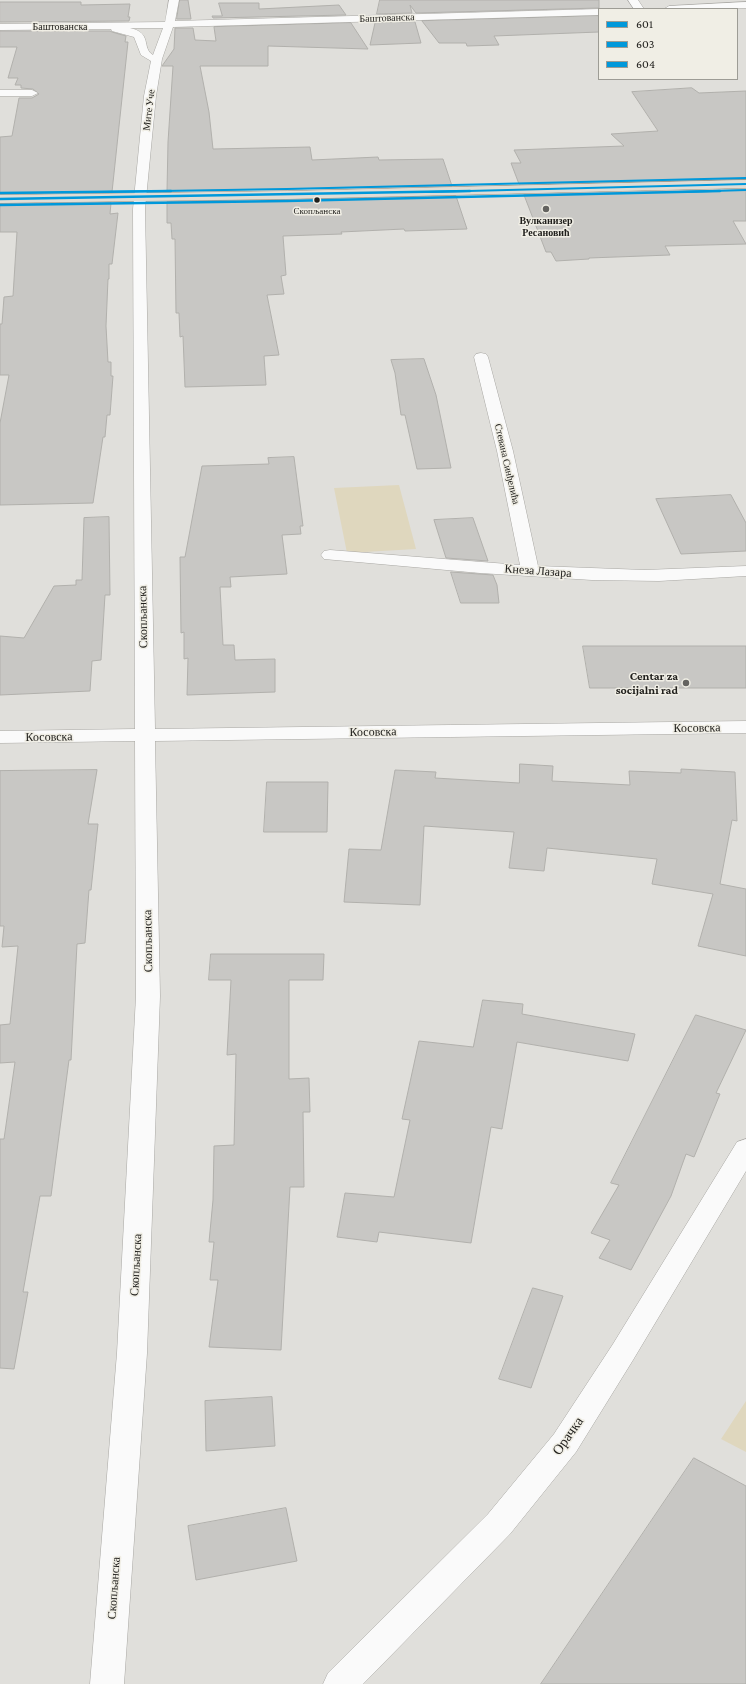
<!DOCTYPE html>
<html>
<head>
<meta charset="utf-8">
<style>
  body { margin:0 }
  #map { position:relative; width:746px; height:1684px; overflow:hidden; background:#e0dfdb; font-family:"Crimson Pro",serif }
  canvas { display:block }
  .legend { position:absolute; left:598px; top:8px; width:140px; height:72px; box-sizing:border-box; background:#f0eee5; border:1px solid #9d9c95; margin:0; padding:5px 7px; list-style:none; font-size:12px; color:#21201d }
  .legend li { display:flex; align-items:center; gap:8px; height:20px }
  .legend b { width:20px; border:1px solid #9d9c95 }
</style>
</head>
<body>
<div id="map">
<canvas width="746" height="1684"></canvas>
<ul class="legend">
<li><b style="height:5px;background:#0098da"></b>601</li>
<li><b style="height:5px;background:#0098da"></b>603</li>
<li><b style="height:5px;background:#0098da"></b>604</li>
</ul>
</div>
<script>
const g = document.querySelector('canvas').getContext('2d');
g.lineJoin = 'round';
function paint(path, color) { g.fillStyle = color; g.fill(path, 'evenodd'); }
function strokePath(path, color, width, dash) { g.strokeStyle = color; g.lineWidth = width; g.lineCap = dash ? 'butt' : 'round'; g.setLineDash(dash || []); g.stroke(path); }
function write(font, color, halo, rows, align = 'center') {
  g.font = font + ' "Crimson Pro",serif'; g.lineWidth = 3; g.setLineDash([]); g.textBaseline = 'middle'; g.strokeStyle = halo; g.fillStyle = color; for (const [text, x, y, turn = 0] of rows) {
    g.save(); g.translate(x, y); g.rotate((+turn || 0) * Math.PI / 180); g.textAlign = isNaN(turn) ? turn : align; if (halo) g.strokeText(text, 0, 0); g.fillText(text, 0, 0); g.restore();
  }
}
paint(new Path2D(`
  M399,485L416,549L347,553L334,488Z
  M746,1401V1452L721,1439Z`), '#dfd7be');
const building = new Path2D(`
  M180,0H188L191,19H177Z
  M380,0H599V8L416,13L410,5L412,13L377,14Z
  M0,2H81V5L130,4L128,17H130L129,21L0,22Z
  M219,3H259V9L339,5L346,15L213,18L212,16H222Z
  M599,16V32L494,36L499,45L467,46L466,43H439L422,21Z
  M415,22L421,43L370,45L375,23Z
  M351,23L368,49L268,46V66H200L209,112L213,149L310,147L312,160L378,157L379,160L443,159L452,186L167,191L168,142L173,66H162L174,49L175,28H193L195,40L216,41L214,27Z
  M0,31H110L112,32L126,36L125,42H128L112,192L0,194V137L12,136L19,98H32L39,94L33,89L21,88V85H15L18,78H8L17,47H0Z
  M692,88L699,93L746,91V179L519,184L511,163H521L514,150L624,146L611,134L658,131L632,92Z
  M746,190V221H733L746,244L665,246L670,255L589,258V259L556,261L551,252H546L524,195Z
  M456,196L467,229L405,231L404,229L341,232L342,234L283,236L286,275L281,276L284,294L267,295L279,355L264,356L266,385L185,387L183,336L180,337L179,313H176L175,239H172L171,223H167V202Z
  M111,203L110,214L118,213L112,264H109V279H108L106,326L108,362H111V376H113L110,415H107L105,437H103L93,503L0,505V423L9,375H0V324H2L4,297L13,296L17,232H0V204Z
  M424,359L436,395L451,468L417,469L405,415H401L395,373L391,360Z
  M294,457L303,526H300L301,534L282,535L287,574L230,577L231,587H220L223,645H234L235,660L275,659V692L187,695L188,658L184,659V632L181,633L180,557H185L202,466L269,464L268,458Z
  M731,495L746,523V551L681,554L656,499Z
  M109,517L110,595H105L101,660L92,661L90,691L0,695V636L24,638L54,586L76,585V580H82L84,518Z
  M473,518L488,561L446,558L434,520Z
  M451,572L493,575L497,585L499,603H461Z
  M583,646H746V688H590Z
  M520,764L553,766L552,781L630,785L629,771L681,773V769L735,772L737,821L732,820L720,884L746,889V956L698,946L713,894L652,884L657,859L547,848L544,871L509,868L514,832L424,826L420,905L344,902L349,849L381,850L395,770L436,772L435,778L519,783Z
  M97,770L88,824H98L91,890H89L85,943L77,944L71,1060H69L51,1196H40L23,1292H28L14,1369L0,1368V1139H4L15,1062L0,1063V1025L10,1024L18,946L2,947L4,926H0V771Z
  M267,782H328L327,832H264Z
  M211,954H324L323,980H289V1079L309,1078L310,1112H303L304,1187H290L281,1350L209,1347L218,1280H210L214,1242H209L213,1200L214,1146L234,1145L236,1054L227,1055L231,980H209Z
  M483,1000L523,1004L522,1014L635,1034L628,1061L517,1042L502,1129L491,1127L471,1243L379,1232L377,1242L337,1237L345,1193L394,1197L410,1120L402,1119L419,1041L473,1047Z
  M696,1015L746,1030L716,1093L720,1094L694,1157L686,1154L671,1196L631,1270L599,1258L610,1240L591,1233L619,1185L611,1183Z
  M533,1288L563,1296L531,1388L499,1379Z
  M272,1397L275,1446L206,1451L205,1401Z
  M694,1458L746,1486V1684H541Z
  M286,1508L297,1561L196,1580L188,1526Z`);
paint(building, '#c8c7c4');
strokePath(building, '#b1b0ac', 1);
const minor = new Path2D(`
  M169,0H179L175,21L599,9V15L173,27L162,59L156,96L145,209L155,729L746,721V733L155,741L160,996L147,1353L124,1684H90L117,1353L136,996L135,741L0,743V731L135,729L133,209L144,96L151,61L141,55L134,37L112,31L111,29L0,30V24L165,22ZM130,28H163L153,55C141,48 153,33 130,28Z
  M628,0H638L644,9H634Z
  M746,2V8L664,9L669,6Z
  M0,90H32L38,93L32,96H0Z
  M481,353L486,354L488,357L513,451L538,566L645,570L746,566V576L659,581L592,580L480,573L324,559L321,555L324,551L330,550L520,565L497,451L474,357L476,354Z
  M746,1139V1171L633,1360L576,1452L510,1534L363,1684H323L328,1673L488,1514L554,1434L613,1344L737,1142Z`);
const major = new Path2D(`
  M746,180V188L287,199L0,203V195L287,191Z`);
strokePath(minor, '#a8a7a3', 1);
strokePath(major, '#989384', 1);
paint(minor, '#fafafa');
paint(major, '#e0ddd5');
strokePath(new Path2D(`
  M428,192L746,184`), '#0098da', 2);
strokePath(new Path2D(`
  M0,199L470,191`), '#0098da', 2.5);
strokePath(new Path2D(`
  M679,192L746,190`), '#0098da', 2);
strokePath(new Path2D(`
  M0,205L287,201L720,191`), '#0098da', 2.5);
strokePath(new Path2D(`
  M100,192L287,189L746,178`), '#0098da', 2);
strokePath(new Path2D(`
  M0,193L171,191`), '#0098da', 2.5);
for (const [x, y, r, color] of [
  [317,200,3.5,"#21201d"],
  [546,209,4,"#646360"],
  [686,683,4,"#646360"]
]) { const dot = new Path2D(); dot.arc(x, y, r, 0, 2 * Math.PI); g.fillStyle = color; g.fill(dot); strokePath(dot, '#f0eee5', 1.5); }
write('9px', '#21201d', '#f0eee5', [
  ["Скопљанска",317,211]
]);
write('10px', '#21201d', '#f0eee5', [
  ["Баштованска",387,18,-2],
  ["Баштованска",60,27],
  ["Мите Уче",149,110,-83],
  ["Стевана Синђелића",507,464,77]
]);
write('bold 10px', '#21201d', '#f0eee5', [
  ["Вулканизер",546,221],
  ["Ресановић",546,233]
]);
write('12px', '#21201d', '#f0eee5', [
  ["Кнеза Лазара",538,571,4],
  ["Скопљанска",143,617,-91],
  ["Косовска",697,728,-1],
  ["Косовска",373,732,-1],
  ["Косовска",49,737,-1],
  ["Скопљанска",148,941,-91],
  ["Скопљанска",136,1265,-87],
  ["Скопљанска",114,1588,-86]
]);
write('bold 12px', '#21201d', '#f0eee5', [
  ["Centar za",678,676],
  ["socijalni rad",678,690]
], 'right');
write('14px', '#21201d', '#f0eee5', [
  ["Орачка",568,1436,-55]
]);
</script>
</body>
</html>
